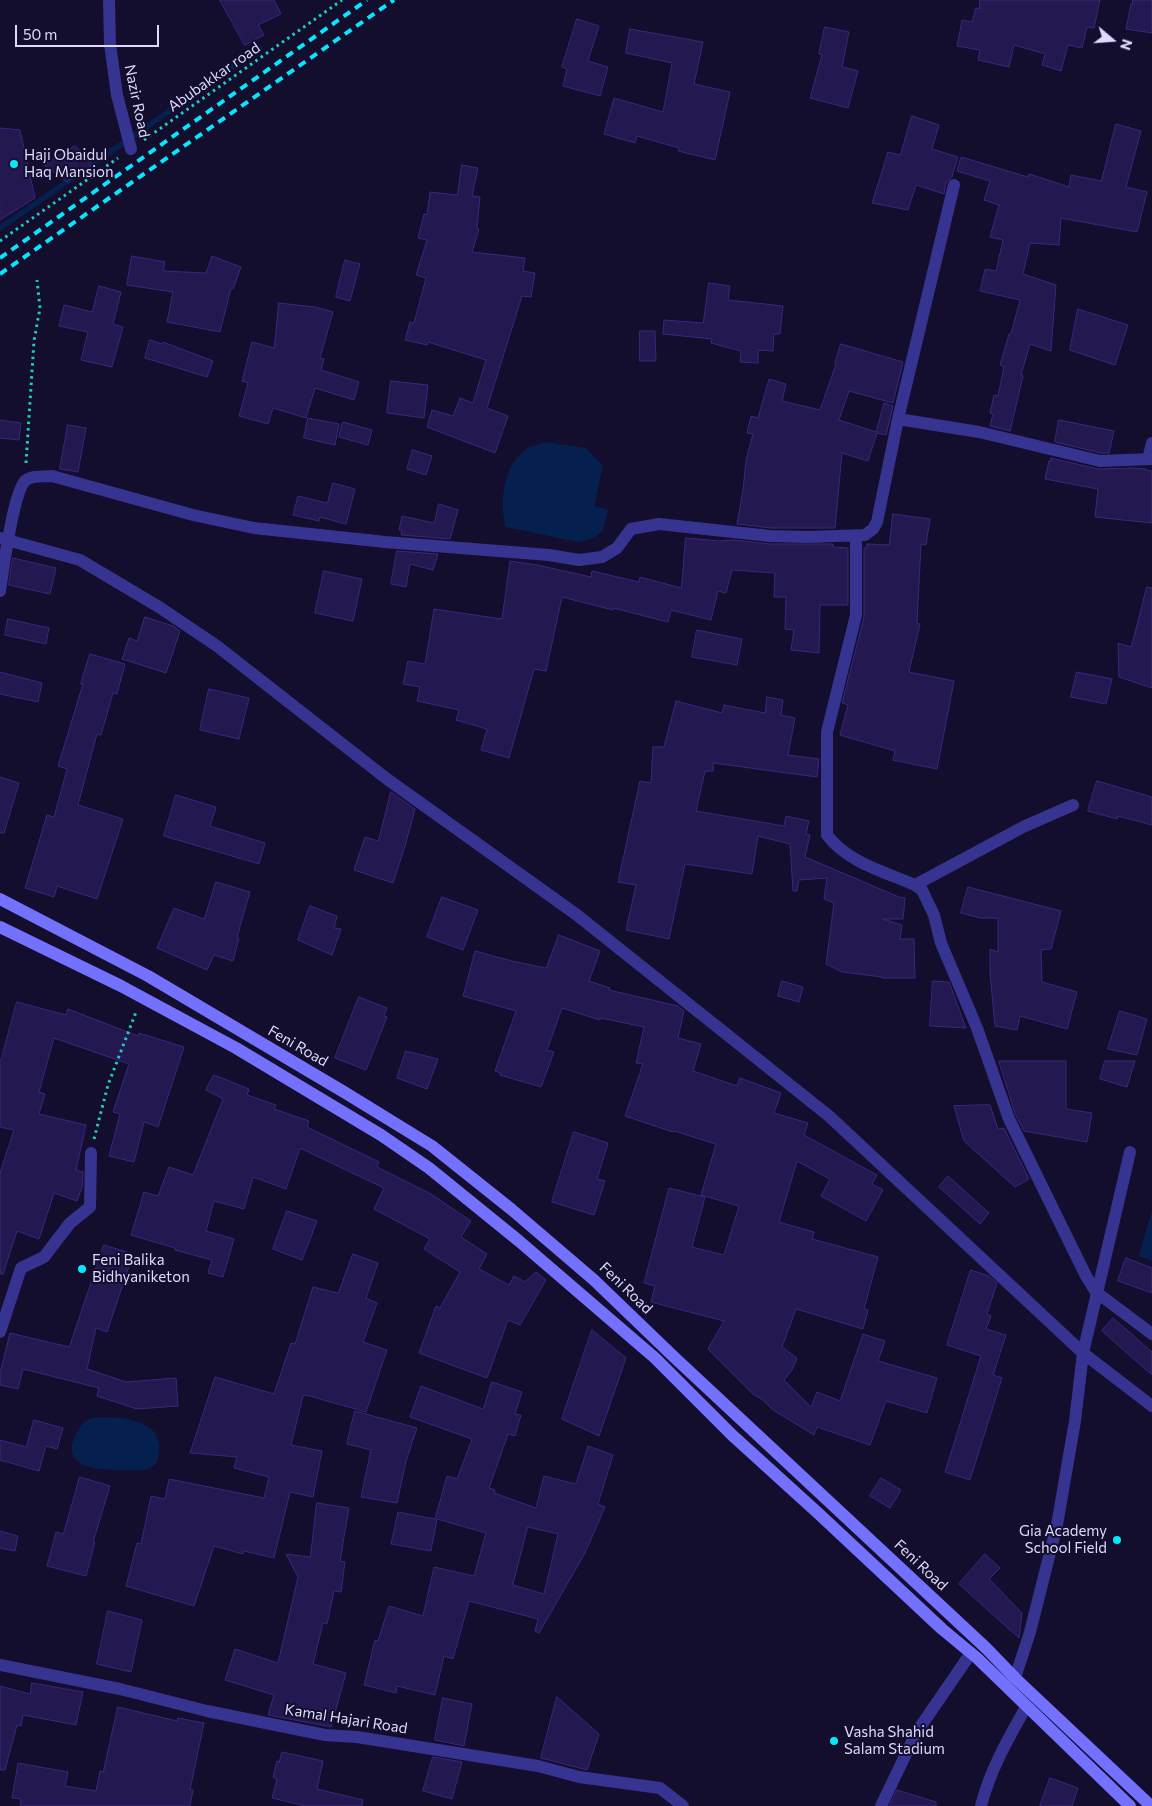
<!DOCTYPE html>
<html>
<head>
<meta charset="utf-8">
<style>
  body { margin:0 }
  #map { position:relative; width:1152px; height:1806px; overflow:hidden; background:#130e2d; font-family:Commissioner,sans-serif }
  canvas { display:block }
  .north { position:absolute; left:1087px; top:15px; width:50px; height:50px; -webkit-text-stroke:4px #130e2d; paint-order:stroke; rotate:108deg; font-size:14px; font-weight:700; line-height:20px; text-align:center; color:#dedaff }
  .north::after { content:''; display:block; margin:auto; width:18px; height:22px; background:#dedaff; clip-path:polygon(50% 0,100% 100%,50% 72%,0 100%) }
  .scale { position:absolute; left:15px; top:25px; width:144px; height:22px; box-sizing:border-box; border:2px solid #dedaff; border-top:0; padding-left:6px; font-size:15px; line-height:18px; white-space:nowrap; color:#dedaff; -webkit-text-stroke:4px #130e2d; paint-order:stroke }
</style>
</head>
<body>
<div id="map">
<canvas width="1152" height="1806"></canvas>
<div class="north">N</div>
<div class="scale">50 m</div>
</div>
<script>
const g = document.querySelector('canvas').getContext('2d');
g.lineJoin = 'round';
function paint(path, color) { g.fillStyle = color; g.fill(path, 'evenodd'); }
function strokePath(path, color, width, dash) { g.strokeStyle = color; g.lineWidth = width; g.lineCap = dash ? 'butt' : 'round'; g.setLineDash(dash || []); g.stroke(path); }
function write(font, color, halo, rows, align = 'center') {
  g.font = font + ' Commissioner,sans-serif'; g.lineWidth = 4; g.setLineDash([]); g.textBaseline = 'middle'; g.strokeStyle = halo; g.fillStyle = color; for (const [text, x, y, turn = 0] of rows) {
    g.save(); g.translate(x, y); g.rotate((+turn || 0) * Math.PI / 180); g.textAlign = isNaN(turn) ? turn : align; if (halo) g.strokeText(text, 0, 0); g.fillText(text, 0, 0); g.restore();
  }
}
paint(new Path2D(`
  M545,442L586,448L603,466L594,506L608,510L603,530L594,538L578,542L506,527C498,503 504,459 530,447C534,445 540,444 545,442Z
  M1152,1210V1261L1139,1256Z
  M99,1417C117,1417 135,1418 150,1428C162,1436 163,1461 151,1468C147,1470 140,1470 136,1470C120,1470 88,1472 76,1460C66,1449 76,1430 85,1422C88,1419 94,1418 99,1417Z`), '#05204f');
strokePath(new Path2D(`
  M86,169L260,48
  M0,228L74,177`), '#05204f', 5.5);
const building = new Path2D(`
  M220,0H274L281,14L258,25L264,35L245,45Z
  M980,0H1100L1094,28L1087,27L1082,48L1068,45L1061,71L1042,65L1045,54L1014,45L1009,67L978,60L980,50L957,46L962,20L972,22L976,8L979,9Z
  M1133,0H1152V33L1126,29L1131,4H1132Z
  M577,19L599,26L588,61L608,67L600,96L563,86L567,69L562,67Z
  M825,27L849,32L842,67L858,71L848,108L810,98L822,55L819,54Z
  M630,29L703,42L694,84L730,92L715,160L678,151L679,148L637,136L635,143L604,134L614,98L663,112L672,63L626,53Z
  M912,116L939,125L932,149L958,157L952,177L946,183L944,194L916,185L908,210L872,203L888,152L900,155Z
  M1116,124L1141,131L1126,187L1147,192L1137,232L1061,218L1059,245L1030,243L1023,274L1056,285L1051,351L1030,344L1021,375L1023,376L1010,431L990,426L993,414L990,413L994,395L998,396L1004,367L1000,365L1009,334H1011L1020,300L980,291L985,269L996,271L1003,240L990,237L999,205L984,200L990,181L957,171L961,157L1028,177L1029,174L1069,187L1071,175L1101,181Z
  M0,128L20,130L35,198L0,220Z
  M75,146L85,155L92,165L67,182L44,165Z
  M462,165L478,168L472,196L480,197L477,228L479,229L472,252L525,258L523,271L535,273L531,297L522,296L487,408L508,416L495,453L427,427L432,410L453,416L460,398L473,403L486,360L428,342L427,345L405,340L410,322L414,323L426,278L416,275L427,240L418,238L424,214L427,215L430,192L457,195Z
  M132,256L165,262L163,271L206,273L212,256L241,267L233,289L231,288L220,332L167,322L173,292L127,285Z
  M345,260L360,264L350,301L336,297Z
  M709,283L730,286L728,300L783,306L780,334H774L773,351L758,350V363L740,362L741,351L711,343L712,339L663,334L664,320L703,323Z
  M99,286L121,292L113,324L123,327L112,367L81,360L88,332L59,326L64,305L92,312Z
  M279,303L315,307L333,312L320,358L324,359L321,370L359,382L354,400L315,388L306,418L273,408L268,424L239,416L248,383L242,381L252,342L274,348Z
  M1078,309L1128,325L1115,365L1070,350Z
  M640,331H655L656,361H640Z
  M150,340L162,344L163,342L213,361L207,377L145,358Z
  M841,344L903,362L893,403L849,391L839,420L876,432L884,403L893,406L886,435L877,433L868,461L842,453L835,528H771L737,524L743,490L746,460L753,434L747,433L751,416L758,418L769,379L786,384L782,401L820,410L836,364L835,363Z
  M391,381L428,385L424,418L387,413Z
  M308,418L339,424L335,445L304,438Z
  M0,420L21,423L19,440L0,438Z
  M1059,420L1114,431L1109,453H1101L1055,442Z
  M343,422L372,430L368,445L339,437Z
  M68,425L86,428L78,472L60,469Z
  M413,450L432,456L426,475L407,469Z
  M1051,458L1098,469L1133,468L1146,469V470L1152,471V523L1095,517L1098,489L1045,479L1049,461H1051Z
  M333,483L355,489L346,524L320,517L319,521L293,515L298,496L327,503Z
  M439,504L458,510L450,539L401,535L402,530H399L402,516L434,523Z
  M893,514L930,519L926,545L921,544L917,623L920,624L909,672L954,681L937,769L893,760L895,751L840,735L848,705L842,703L864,617V548H867V544L889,545Z
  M686,538L719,541L734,540L770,544H833V547L848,548V605H820L819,653L791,650L794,630L785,629L786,597H774L775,573L732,570L726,593L718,591L711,620L671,610L668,622L613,608V610L562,597L546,671L534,669L509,758L481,750L487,729L456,720L459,710L417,701L420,687L403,684L408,661L425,664L434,609L502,619L510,561L537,565L591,577L592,571L639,582L640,577L681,588Z
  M397,551L438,554L433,570L410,564L406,587L391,584Z
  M13,558L56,568L50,594L9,585Z
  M324,571L362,579L353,621L315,613Z
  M1147,587L1152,588V688L1119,677L1118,643L1131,647Z
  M145,617L173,626L180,631L166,673L122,659L129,638L137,641Z
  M8,619L49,628L46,644L5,635Z
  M697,630L742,639L737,665L692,657Z
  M90,654L125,664L117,694L113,693L101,735L97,734L78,805L123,819L97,899L57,886L54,897L25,888L47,815L54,817L67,769L58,766L83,684H81Z
  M0,672L42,683L38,702L0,694Z
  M1077,672L1112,679L1106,704L1071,697Z
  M209,689L249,698L239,739L200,730Z
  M767,697L783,700L781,715L795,718L788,755L819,759L817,777L713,763V771H705L696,811L784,826L786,816L809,821L806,834L810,835L805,857L899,897L905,898L903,919H883L902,925L900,939H914L915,978H882V977L842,972L826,964L834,903L824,899L827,878L799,880L797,891H793L790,844L758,836L752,874L685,864L669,939L626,930L636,885L618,882L640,781L651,783L653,747H664L676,701L722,713L724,705L765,713Z
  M0,777L19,783L4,833H0Z
  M1097,781L1152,797V825L1118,816L1117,819L1088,811Z
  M391,792L415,809L405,846L393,883L354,870L365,837L378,841Z
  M176,795L216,807L210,826L265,843L259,864L164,836Z
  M216,882L250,892L237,937L239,938L233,961L214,955L207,970L157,948L174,908L204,919Z
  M968,887L1061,911L1051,949L1041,950L1042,982L1077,992L1067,1029L1020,1016L1017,1030L995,1026L990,973V949L998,952V918H980L961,913Z
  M442,897L478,910L463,950L427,937Z
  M310,906L337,916L334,928L341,929L332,955L298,940Z
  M559,935L600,951L589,981L610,988L609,990L678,1006L684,1011L678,1038L701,1044L693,1071L737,1086L740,1078L781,1093L774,1113L808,1123L804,1135L877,1175L872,1184L883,1190L866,1221L821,1196L830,1179L797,1161L779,1222L814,1232L812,1239L878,1257L864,1309L868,1310L863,1329L796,1309L782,1347L797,1358L792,1370L784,1380L811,1407L817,1392L840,1401L863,1334L885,1341L878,1361L937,1378L927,1413L886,1401L870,1445L817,1427L814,1435L773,1410L763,1400L753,1394L708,1349L724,1321L651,1302L655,1286L644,1283L669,1188L705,1197L692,1247L724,1255L739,1206L701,1195L716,1144L674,1131L673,1132L625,1116L643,1064L636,1063L644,1027L601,1018L600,1020L562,1008L547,1050L554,1052L541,1087L500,1075L501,1073L495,1071L516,1011L463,996L475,951L512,961L546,968Z
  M782,981L803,987L799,1002L778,996Z
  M933,981L949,982L966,1028L930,1026Z
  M359,997L387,1008L384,1016L387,1017L366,1070L335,1058Z
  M17,1002L66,1015L68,1009L138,1036L139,1033L184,1047L158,1127L144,1122L134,1162L109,1156L120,1114L113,1112L129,1064L54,1038L39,1092L45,1094L39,1114L86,1125L76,1170L83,1172L82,1187L77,1201L54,1193L39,1239L17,1231L3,1274H0V1173L14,1130L0,1127V1064Z
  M1120,1011L1147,1019L1137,1055L1108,1049Z
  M406,1051L438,1059L427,1089L397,1078Z
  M999,1061H1066V1109L1092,1113L1087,1142L1024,1131L1016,1116Z
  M1105,1061H1135L1127,1087L1100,1079Z
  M214,1075L249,1089L247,1095L276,1105L274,1109L309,1121L307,1127L379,1162L377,1167L431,1194L471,1221L461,1237L487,1254L479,1269L509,1285L514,1276L525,1282L536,1272L546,1280L520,1325L508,1320L487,1378L419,1353L436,1306L440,1308L460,1272L424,1249L430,1239L374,1209L384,1188L300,1148L286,1189L253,1177L244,1209L214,1201L206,1231L234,1239L223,1277L208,1273L212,1260L175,1250V1248L131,1235L144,1192L158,1196L169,1167L193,1175L223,1099L206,1090Z
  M990,1105L998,1129L1004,1128L1029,1179L1015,1187L964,1141L954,1106Z
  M574,1132L608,1143L597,1179L605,1181L594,1215L552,1202Z
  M948,1176L989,1213L980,1224L939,1187Z
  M287,1211L317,1221L302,1260L273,1249Z
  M104,1245L133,1254L107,1332L96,1328L87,1369L126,1382L176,1378L178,1406L137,1409L97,1396L99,1388L23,1369L18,1389L0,1385V1373L10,1333L69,1347Z
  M353,1254L378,1263L366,1298L377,1303L363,1342L387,1350L366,1412L306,1395L303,1396L291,1445L322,1451L313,1497L290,1492L274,1558L244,1551L243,1554L214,1546L194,1606L126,1586L137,1543L141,1544L151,1496L165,1499L169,1479L264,1498L269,1477L234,1468L237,1457L190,1453L215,1377L274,1394L291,1343L295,1344L313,1287L338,1293Z
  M1126,1258L1152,1268V1293L1118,1281Z
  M971,1270L989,1276L997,1283L987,1314L991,1316L986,1329L1006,1335L993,1375L1002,1378L970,1480L945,1472L981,1356L947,1345Z
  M1113,1318L1152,1352V1375L1102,1331Z
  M592,1330L626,1358L599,1436L562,1419Z
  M492,1382L522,1392L515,1414L521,1415L515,1436L508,1434L489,1488L495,1490L494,1493L536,1508L544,1476L576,1484L588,1446L613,1455L598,1504L605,1507L585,1553L539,1633L535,1631L538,1619L469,1601L453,1659L444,1656L435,1695L397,1686L396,1693L364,1685L375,1640L378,1641L389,1606L423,1616L434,1567L474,1576L486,1533L437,1519L431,1551L391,1544L398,1512L435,1519L447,1476L457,1479L472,1439L410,1417L421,1386L483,1409ZM528,1527L558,1534L544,1594L513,1585Z
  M355,1411L417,1428L406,1461L397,1503L361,1497L371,1450L347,1444Z
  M34,1420L63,1428L57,1449L46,1446L39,1471L0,1460V1440L26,1447Z
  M80,1477L110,1486L93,1542H95L86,1576L47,1566L56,1532L63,1534Z
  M881,1478L901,1490L890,1508L870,1496Z
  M317,1503L349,1508L340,1561L345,1562L341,1592L334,1591L327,1624L323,1623L313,1664L346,1673L331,1727L268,1715L274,1695L225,1680L235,1649L278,1663L298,1577L286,1554L310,1557Z
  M0,1531L18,1536L15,1551L0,1548Z
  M985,1554L1000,1568L989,1579L1022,1613L1019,1638L959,1584Z
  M108,1611L142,1620L131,1672L97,1664Z
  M32,1683L83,1692L76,1725L23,1715L21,1726L17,1725L5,1770H0V1686L30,1694Z
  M557,1697L599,1734L587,1770L541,1758Z
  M443,1698L472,1704L464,1746L435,1740Z
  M118,1707L177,1721L178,1718L204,1723L190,1790H193L190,1806H20L21,1799L12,1798L18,1763L68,1772L65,1786L96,1791L100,1771L103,1772Z
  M282,1752L323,1761L317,1789L363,1800L362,1806H305L272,1798L277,1779L273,1777L277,1761L279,1762Z
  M433,1757L462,1762L452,1799L423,1791Z
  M1050,1778L1078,1788L1072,1806H1040Z
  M897,1790L936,1802V1806H890Z`);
paint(building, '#231850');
strokePath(building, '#38287e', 1);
strokePath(new Path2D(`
  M144,140L342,0
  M0,241L118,158
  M26,463L34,341L40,308L37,280
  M94,1139L108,1085L136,1012`), '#23cabf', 3, [2.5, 4]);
strokePath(new Path2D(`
  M109,0L110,44L117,95L131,149
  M898,419L979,432L1100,461L1152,459
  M1148,459L1152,443
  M856,536V615L827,732V835C847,862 885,872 915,885L922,890L934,915L941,943L977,1028L1009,1119L1086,1276L1096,1292L1152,1334
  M0,538L80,560L159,607L217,646L387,779L577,915L829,1116L1083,1353L1152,1406
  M0,591C3,571 13,494 25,481C31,475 45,477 52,476L193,515L254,528L385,542L549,555L579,560L602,557L617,548L631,529L659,524L770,536L807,537L865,535L873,529L877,522L898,419L954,185
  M915,885L1023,827L1073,805
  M0,1332L21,1268L44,1257L70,1223L90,1207L91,1153
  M0,1665L120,1689L207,1711L325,1735L357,1737L538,1766L579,1777L660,1788L683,1806
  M1015,1678L1030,1632L1057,1525L1075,1421L1083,1353L1130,1152
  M881,1806L916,1733L971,1653
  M981,1806C990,1770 1008,1739 1026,1707`), '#373491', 12);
strokePath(new Path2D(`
  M0,899L148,976L344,1092L432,1146L511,1209L594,1280L674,1357L986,1648L1015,1678L1151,1806
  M0,927L121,986L236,1048L381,1135L429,1168L519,1241L655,1358L732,1435L819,1514L942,1629L977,1658L1130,1806`), '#7471ff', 12);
strokePath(new Path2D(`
  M0,258L367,0
  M0,274L394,0`), '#06e7ff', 4, [8, 6]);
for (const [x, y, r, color] of [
  [14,164,5,"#06e7ff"],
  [82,1269,5,"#06e7ff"],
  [1117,1540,5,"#06e7ff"],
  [834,1741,5,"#06e7ff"]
]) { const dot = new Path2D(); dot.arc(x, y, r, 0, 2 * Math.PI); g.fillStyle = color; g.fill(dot); strokePath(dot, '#130e2d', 2); }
write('15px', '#dedaff', '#130e2d', [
  ["Abubakkar road",214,77,-35],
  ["Nazir Road",137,101,78],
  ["Feni Road",298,1046,30],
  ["Feni Road",626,1288,44],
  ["Feni Road",921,1565,43],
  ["Kamal Hajari Road",346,1719,9]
]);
write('15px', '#dedaff', '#130e2d', [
  ["Haji Obaidul",24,155],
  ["Haq Mansion",24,172],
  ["Feni Balika",92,1260],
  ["Bidhyaniketon",92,1277],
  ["Gia Academy",1107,1531,"right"],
  ["School Field",1107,1548,"right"],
  ["Vasha Shahid",844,1732],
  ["Salam Stadium",844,1749]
], 'left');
</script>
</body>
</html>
